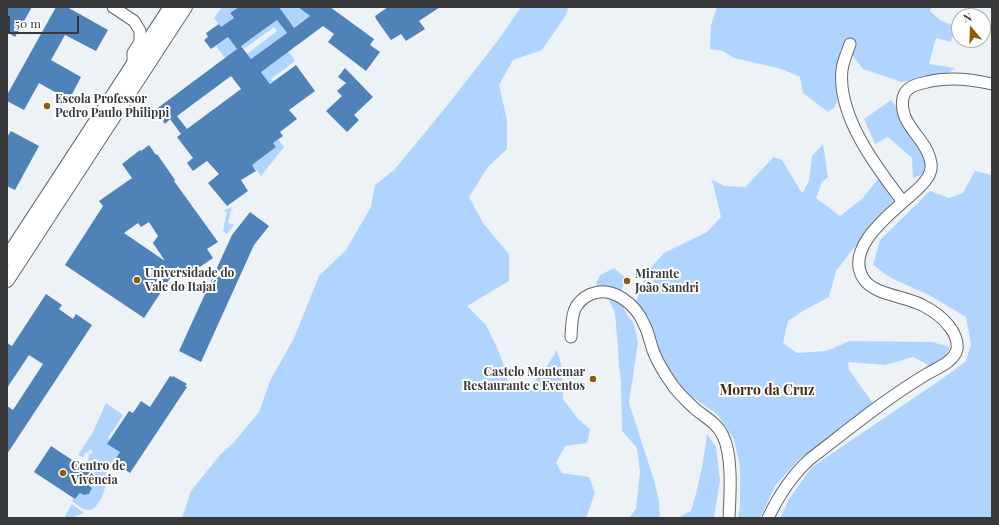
<!DOCTYPE html>
<html>
<head>
<meta charset="utf-8">
<style>
  body { margin:0 }
  #map { position:relative; width:999px; height:525px; overflow:hidden; background:#edf2f6; font-family:"Playfair Display",serif }
  canvas { display:block }
  .frame { position:absolute; inset:0; border:8px solid #37393b; pointer-events:none }
  .north { position:absolute; left:951px; top:8px; width:40px; height:40px; box-sizing:border-box; background:#fefefe; border:1px solid #aeafb0; border-radius:50%; rotate:341deg; font-size:11px; font-weight:700; line-height:16px; text-align:center; color:#37393b }
  .north::after { content:''; display:block; margin:auto; width:14px; height:18px; background:#8e5b08; clip-path:polygon(50% 0,100% 100%,50% 72%,0 100%) }
  .scale { position:absolute; left:8px; top:16px; width:71px; height:18px; box-sizing:border-box; border:2px solid #37393b; border-top:0; padding-left:5px; font-size:12px; line-height:14px; white-space:nowrap; color:#37393b; -webkit-text-stroke:3px #fefefe; paint-order:stroke }
</style>
</head>
<body>
<div id="map">
<canvas width="999" height="525"></canvas>
<div class="frame"></div>
<div class="north">N</div>
<div class="scale">50 m</div>
</div>
<script>
const g = document.querySelector('canvas').getContext('2d');
g.lineJoin = 'round';
function paint(path, color) { g.fillStyle = color; g.fill(path, 'evenodd'); }
function strokePath(path, color, width, dash) { g.strokeStyle = color; g.lineWidth = width; g.lineCap = dash ? 'butt' : 'round'; g.setLineDash(dash || []); g.stroke(path); }
function write(font, color, halo, rows, align = 'center') {
  g.font = font + ' "Playfair Display",serif'; g.lineWidth = 4; g.setLineDash([]); g.textBaseline = 'middle'; g.strokeStyle = halo; g.fillStyle = color; for (const [text, x, y, turn = 0] of rows) {
    g.save(); g.translate(x, y); g.rotate((+turn || 0) * Math.PI / 180); g.textAlign = isNaN(turn) ? turn : align; if (halo) g.strokeText(text, 0, 0); g.fillText(text, 0, 0); g.restore();
  }
}
paint(new Path2D(`
  M222,7H239L230,13L237,23L221,27L214,18Z
  M279,7H298L312,18L304,20L290,31Z
  M521,7H569L566,15L542,50L513,60L499,85L507,120V149L488,167L469,197L483,223L509,254V281L467,306L486,325L498,350L508,375L507,391L521,392L541,375L557,350L562,368L563,399L578,419L590,429L587,443L565,446L556,463L562,473L589,477L595,493L586,518H182L191,491L220,455L235,441L259,412L270,381L294,338L319,276L346,250L371,207L375,185L395,169L450,102L499,39Z
  M717,7H932L930,11L940,20L959,28V39L952,37L951,42L936,38L929,64L955,68L950,72L902,82L863,69L847,49H840L839,95L835,107L828,112L803,93L800,77L782,69L734,58L723,51L710,49L711,25Z
  M277,20L287,33L251,59L247,54L277,31L274,27L244,49L235,37L250,40Z
  M228,37L237,49L225,58L216,46Z
  M288,51L295,61L271,79L273,81L270,84L260,70Z
  M891,100L900,111L912,139L927,158L924,174L913,178L912,158L888,137L875,144L864,119Z
  M275,135L284,147L261,176L252,165L276,147L270,139Z
  M823,144L828,177L822,182L816,198L840,216L863,198L878,179L897,196L863,236L836,271L829,297L803,311L788,321L783,343L797,353L826,351L850,341L932,342L950,347L942,361L930,366L913,357L885,365L848,362L849,370L875,406L799,459L775,486L760,518H738L740,507V467L734,439L717,414L684,391L663,365L650,328L636,301L648,271L664,253L707,232L721,217L712,180L725,186L745,187L774,157L782,160L802,193L809,181L812,156Z
  M975,171L992,175V518H780L789,499L812,467L949,374L966,361L971,344L966,317L929,295L891,278L873,265L880,240L930,191L949,198L963,193Z
  M232,207L228,223L234,225L227,234L223,231L227,212L223,211Z
  M614,268L626,278L622,289L624,310L634,324L638,342L629,403L654,480L659,502L660,518H629L636,509L640,472L637,448L622,431L621,382L619,367L618,348L615,313L608,298L596,284L600,275Z
  M106,403L123,415L108,438L110,440L131,436L114,462L107,467C104,483 108,492 96,506C94,508 92,510 88,510C83,510 76,504 72,501L74,498L76,499L80,493L87,495L91,491V486L86,483L92,473L77,464L78,462L83,464L84,463L88,464V465L91,466L92,462H88L89,454H92V450H89V452L85,453L83,457L78,455L93,432Z
  M707,434L716,447L720,480L714,518H677L691,511C699,485 704,460 707,434Z
  M72,504L84,513L71,518H64Z`), '#afd5ff');
paint(new Path2D(`
  M7,7H32L15,37L7,32Z
  M56,7H67L108,30L96,51L65,35L51,60L81,77L69,100L39,83L24,110L7,101V95Z
  M239,7H279L294,28L310,16L298,7H330L374,39L370,45L380,52L366,71L328,42L334,34L323,26L261,72L270,84L296,65L315,91L289,110L297,119L280,132L283,136L273,143L276,147L252,165L256,171L241,180L248,191L227,206L208,183L219,174L207,161L193,171L187,163L193,158L177,137L181,134L170,119L165,124L155,110L237,49L228,37L211,49L204,40L208,37L206,33L219,24L221,27L234,18L230,13ZM277,20L287,33L251,59L241,46ZM231,76L241,89L187,129L177,116Z
  M388,7H440L419,21L425,29L406,41L401,34L391,40L376,19L375,16Z
  M345,68L373,97L354,115L359,120L347,132L326,111L342,96L337,91L346,83L338,77Z
  M11,131L39,146L15,190L7,186V137Z
  M149,145L156,155L157,154L175,180L174,181L218,242L207,249L213,258L194,271L192,269L187,272L185,269L182,271L178,266L144,318L65,265L103,206L99,201L132,178L122,164L140,150L141,151ZM149,222L158,236L153,243L165,261L124,233L138,223L141,227Z
  M250,212L269,226L254,245L201,362L179,351L232,235Z
  M46,294L62,305L59,309L73,319L76,314L92,325L7,454V406L13,410L43,364L29,355L7,388V343L12,346Z
  M170,376L172,377L173,376L187,384L185,386L187,387L130,473L114,462L120,452L107,444L129,411L133,413L141,401L150,407Z
  M51,446L92,473L86,483L92,488L89,494L84,495L80,493L75,499L34,472Z`), '#4e82b8');
const minor = new Path2D(`
  M113,7L134,21L140,31V42L133,53V65
  M850,44C847,53 843,61 842,70C837,116 877,168 903,202
  M571,337C572,318 571,303 591,294C613,285 636,305 644,324C649,333 650,343 654,353C659,365 666,376 674,387C680,395 688,402 695,409C705,417 718,424 723,436C733,456 730,496 729,518
  M768,518C779,495 791,476 810,459C848,430 885,399 927,374C937,368 954,362 957,349C958,341 954,332 949,326C942,317 932,310 922,305C905,296 873,295 863,278C846,250 884,219 903,202C912,194 922,187 928,177C931,172 932,165 930,159C925,137 898,124 903,98C905,87 917,84 927,82C947,77 971,79 992,84`);
const major = new Path2D(`
  M7,258L171,7
  M7,280L185,7`);
strokePath(minor, '#63676b', 13);
strokePath(major, '#63676b', 16);
strokePath(minor, '#fff', 11);
strokePath(major, '#fff', 14);
for (const [x, y, r, color] of [
  [47,106,4,"#8e5b08"],
  [137,280,4,"#8e5b08"],
  [627,281,4,"#8e5b08"],
  [593,379,4,"#8e5b08"],
  [63,473,4,"#8e5b08"]
]) { const dot = new Path2D(); dot.arc(x, y, r, 0, 2 * Math.PI); g.fillStyle = color; g.fill(dot); strokePath(dot, '#fefefe', 1.5); }
write('bold 12px', '#37393b', '#fefefe', [
  ["Escola Professor",55,99],
  ["Pedro Paulo Philippi",55,113],
  ["Universidade do",145,273],
  ["Vale do Itajaí",145,287],
  ["Mirante",635,274],
  ["João Sandri",635,288],
  ["Castelo Montemar",585,372,"right"],
  ["Restaurante e Eventos",585,386,"right"],
  ["Centro de",71,466],
  ["Vivência",71,480]
], 'left');
write('bold 14px', '#442b08', '#fefefe', [
  ["Morro da Cruz",767,391]
]);
</script>
</body>
</html>
